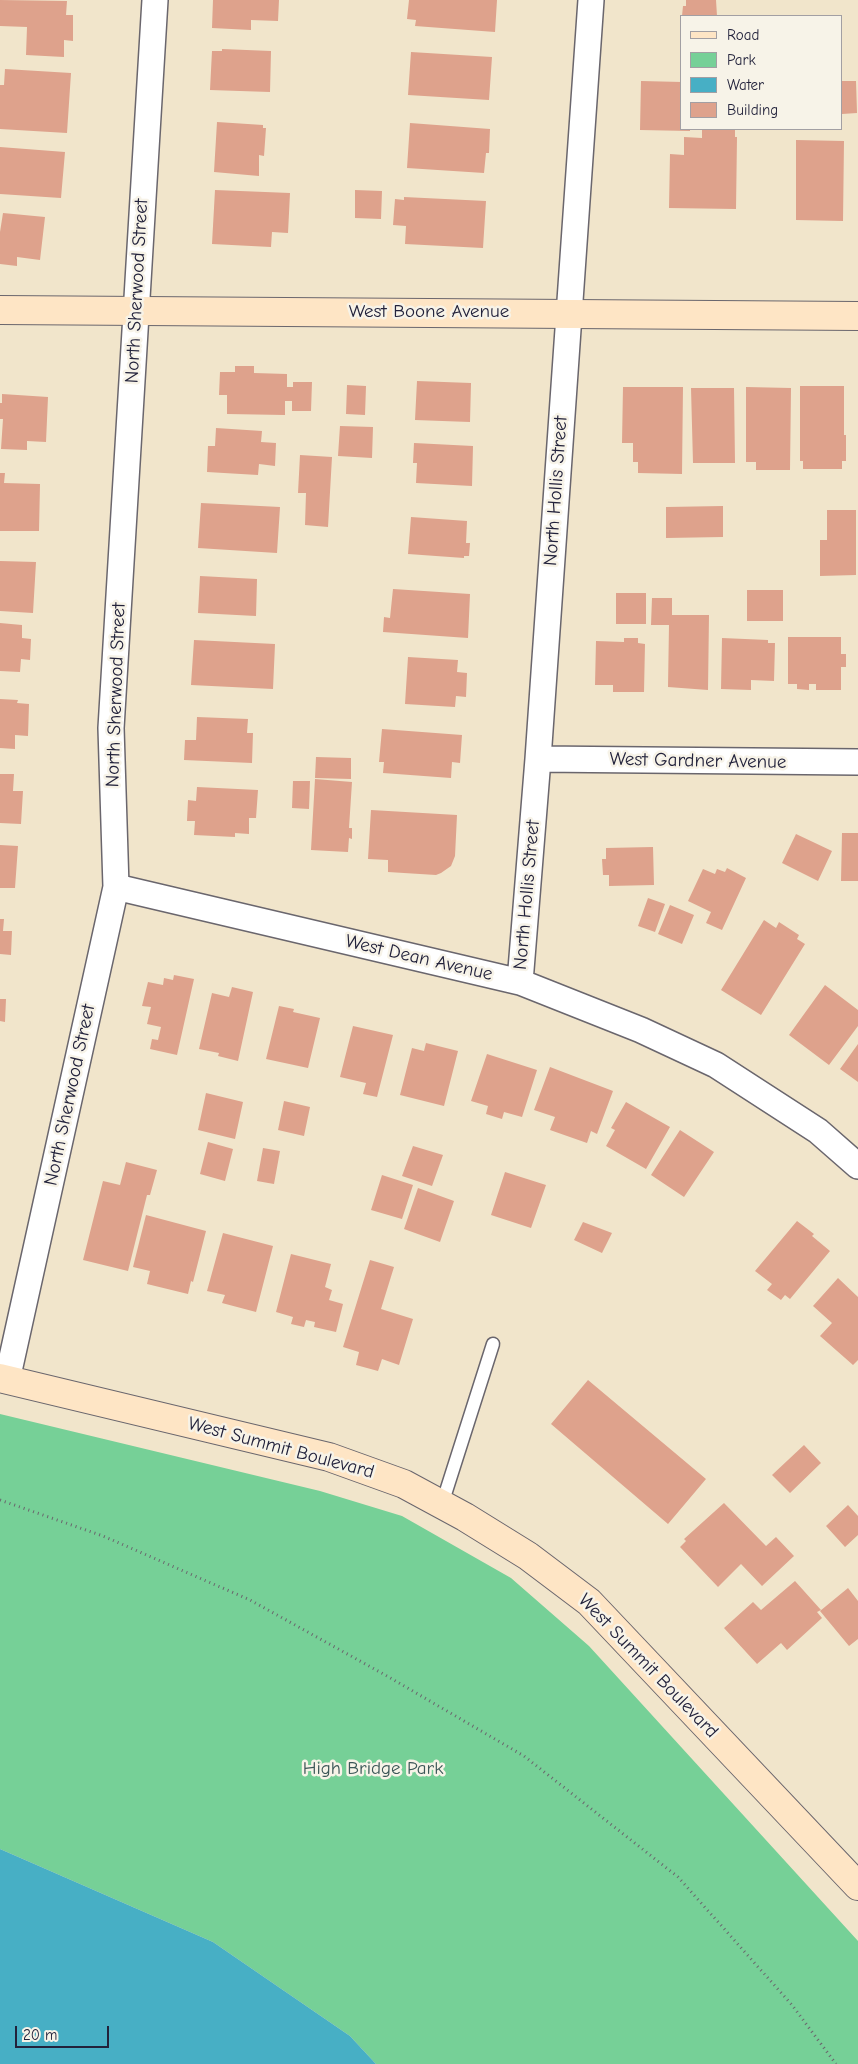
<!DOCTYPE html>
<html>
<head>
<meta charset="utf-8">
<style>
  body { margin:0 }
  #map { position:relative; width:858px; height:2064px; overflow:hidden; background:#f1e5cb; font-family:"Comic Neue",sans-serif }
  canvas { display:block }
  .legend { position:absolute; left:680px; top:15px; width:162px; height:115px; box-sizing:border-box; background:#f7f3e8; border:1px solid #a29fa3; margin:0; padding:6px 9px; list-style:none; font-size:15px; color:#22223b }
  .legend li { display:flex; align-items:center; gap:10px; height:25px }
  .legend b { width:25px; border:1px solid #a29fa3 }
  .scale { position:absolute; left:15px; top:2026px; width:94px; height:22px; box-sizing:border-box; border:2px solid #22223b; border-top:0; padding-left:6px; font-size:15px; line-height:18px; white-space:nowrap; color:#22223b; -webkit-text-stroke:4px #f7f3e8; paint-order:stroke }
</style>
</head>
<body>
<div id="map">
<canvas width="858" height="2064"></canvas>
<ul class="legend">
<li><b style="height:6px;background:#fee5c5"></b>Road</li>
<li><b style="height:14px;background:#76d097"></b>Park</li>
<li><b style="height:14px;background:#47afc5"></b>Water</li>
<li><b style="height:14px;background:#dea28c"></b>Building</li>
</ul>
<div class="scale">20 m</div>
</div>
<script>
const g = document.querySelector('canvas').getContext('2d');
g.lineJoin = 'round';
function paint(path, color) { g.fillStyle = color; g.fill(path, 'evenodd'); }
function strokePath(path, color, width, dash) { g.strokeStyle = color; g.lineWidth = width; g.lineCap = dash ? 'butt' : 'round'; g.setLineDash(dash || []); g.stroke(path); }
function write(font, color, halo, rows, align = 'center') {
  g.font = font + ' "Comic Neue",sans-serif'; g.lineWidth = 5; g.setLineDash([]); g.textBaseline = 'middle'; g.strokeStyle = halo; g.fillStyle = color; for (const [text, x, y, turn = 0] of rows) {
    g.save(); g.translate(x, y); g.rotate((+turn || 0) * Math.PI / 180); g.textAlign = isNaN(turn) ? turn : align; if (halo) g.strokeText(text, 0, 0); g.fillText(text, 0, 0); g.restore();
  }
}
paint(new Path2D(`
  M0,1414L320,1491L402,1516L511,1578L589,1646L858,1941V2064H376L350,2036L213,1942L0,1849Z`), '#76d097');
paint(new Path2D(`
  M0,1849L213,1942L350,2036L376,2064H0Z`), '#47afc5');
paint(new Path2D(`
  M0,0L67,1L66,15H73V41L64,40V57L26,55L27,27L0,26Z
  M213,0H279L278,21L251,20V30L212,28Z
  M409,0H497L495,32L415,26L416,20L407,19Z
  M686,0H716L717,16H682L683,6H686Z
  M222,49L271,51L270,92L210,90L212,51H222Z
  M411,52L492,57L489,100L408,95Z
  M5,69L71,73L67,133L0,129V85H4Z
  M641,81L682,82V129H690V131L640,130Z
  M842,81H856L857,113L842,114Z
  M217,122L263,125V128H266L264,156L259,155V176L214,172Z
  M410,123L490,129L489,153H486L484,173L407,168Z
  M702,129H735V137H737L736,209L669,208L670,154L684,155V137L702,138Z
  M796,140L844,141L843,221L796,220Z
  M0,147L65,152L61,198L0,194Z
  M215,190L290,193L288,233L272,232L271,247L212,244Z
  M355,190L382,191L381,219L355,218Z
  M404,197L486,201L483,248L405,244L406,226L393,225L395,199L404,200Z
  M3,213L45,217L40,260L17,257V266L0,264V232Z
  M235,366H254V373L287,374V387H293V382H312L311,411H292V401H285V415L227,414V395H219L220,372H235Z
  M417,381L471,383L470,422L415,420Z
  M347,385L366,386L365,415L346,414Z
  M800,386H844V435H846V461H842V469H803V461H800Z
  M623,387H683L682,474L638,473V462H633V443H622Z
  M746,387L791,388L790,470H756V462H746Z
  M691,388H734L735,463H693Z
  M2,394L48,397L46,442L27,441V450L1,449L3,419H0V403H2Z
  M340,426L373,427L372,458L338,456Z
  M216,428L262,431L261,442L276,443L275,466L259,464L258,475L207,472L208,446H215Z
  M414,443L473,446L472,486L416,483L417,463H413Z
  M300,455L332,457L328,527L305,525L306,493H298Z
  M0,473H5L4,483L40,484L39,531H0Z
  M201,503L280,507L277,553L198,548Z
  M723,506V537L666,538V507Z
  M827,510H856V575L820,576V540H827Z
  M411,517L467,521L466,543H470L469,556H464V558L408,554Z
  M0,561L36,562L33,613L0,611Z
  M200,576L257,579L256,616L198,613Z
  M393,589L470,594L468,638L383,632L384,617L390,618Z
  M747,590H783V621H747Z
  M616,593H646V624H616Z
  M652,598H672V615H709L708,690L668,687L669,625H651Z
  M0,623L22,625V638L31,639L30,660L21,659L20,672L0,671Z
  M788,637H841V654H846V667H841V690H816V684H809V690L797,689V684H788Z
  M624,638H638V643L645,644L644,692H613V685H595L596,641L624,642Z
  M722,638L768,640V643H775L774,681L751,680V690L721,689Z
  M194,640L275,644L273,689L191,685Z
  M408,657L458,660L457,672L467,673L466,697L456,696L455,707L405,704Z
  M0,699L18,700L17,703L29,704L28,736L15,735V749L0,748Z
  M197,717L248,719L247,733H253L252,763L184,760L185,740H196Z
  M382,729L462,735L460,763L452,762L451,778L383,773L384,762H379Z
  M316,757L351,758V779L315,778Z
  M0,774H14L13,791H23L21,824L0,823Z
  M315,779L352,782L349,828H352V839L349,838L348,852L311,850Z
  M293,781H310L309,809L292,808Z
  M197,787L258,790L256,818H249V834L235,833V837L194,835L195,821H187L188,800L196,801Z
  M371,810L457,815L455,856L451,866L441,873L436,875L388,872V860L368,859Z
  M842,833H858V881H841Z
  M796,834L832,851L818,881L782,863Z
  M0,845L18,846L15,888H0Z
  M653,847L654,885L609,886V875H603L602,859H606V848Z
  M727,868L746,878L722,930L706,923L711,912L688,901L703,869L715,874L717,869L725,872Z
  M648,898L665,904L655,932L638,926Z
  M670,905L694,915L682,944L658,934Z
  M0,919H4L3,931H12L11,955L0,954Z
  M764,920L776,928L779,922L799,935L797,939L805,944L761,1015L721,990Z
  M174,975L194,979L177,1055L150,1049L152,1039L158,1040L161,1027L147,1024L151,1007L142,1006L148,982L163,985L164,978L173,980Z
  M825,985L858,1010V1026L829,1065L789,1035Z
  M232,987L253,992L238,1061L218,1056L219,1053L199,1049L212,993L229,997Z
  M0,999H6L5,1022L0,1021Z
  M279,1006L294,1009L293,1012L320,1018L308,1068L266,1059Z
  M353,1026L393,1035L377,1097L363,1094L366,1083L340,1077Z
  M426,1043L458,1051L444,1106L400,1095L412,1048L424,1051Z
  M858,1044V1082L840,1069Z
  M487,1054L537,1070L522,1117L504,1112L502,1119L486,1114L488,1106L471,1101Z
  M550,1067L613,1091L597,1134L591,1131L587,1143L550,1130L555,1117L534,1110Z
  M206,1093L243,1102L235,1139L198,1130Z
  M284,1101L310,1107L304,1136L278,1130Z
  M626,1102L670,1127L646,1169L606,1146L615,1130L611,1128Z
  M680,1130L714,1152L684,1197L651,1175Z
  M208,1142L233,1149L225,1181L200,1174Z
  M413,1146L443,1155L432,1186L402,1176Z
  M263,1148L280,1151L274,1184L257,1181Z
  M126,1162L157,1170L150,1195H147L128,1271L83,1260L103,1181L120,1185Z
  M505,1172L546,1185L531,1228L491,1215Z
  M382,1175L413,1185L402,1219L371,1210Z
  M418,1188L454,1201L440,1242L404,1229Z
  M146,1215L206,1231L193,1282L191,1281L188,1294L147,1284L150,1271L133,1267Z
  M797,1221L814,1234L812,1236L830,1251L790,1299L785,1295L781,1300L767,1290L772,1284L755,1271Z
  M583,1222L612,1233L602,1253L574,1240Z
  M223,1233L273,1246L256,1312L222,1303L225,1295L207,1291Z
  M291,1254L331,1264L325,1287L332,1290L329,1300L343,1304L336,1332L314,1327L315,1322L306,1320L304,1327L291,1324L293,1317L276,1312Z
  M370,1260L394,1267L381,1309L413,1319L399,1365L382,1359L378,1371L356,1365L359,1352L343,1347Z
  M838,1278L858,1297V1360L853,1365L820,1336L832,1323L813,1306Z
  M588,1380L706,1479L668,1524L551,1424Z
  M804,1445L821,1463L790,1493L772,1475Z
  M724,1503L766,1546L776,1537L794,1556L762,1586L741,1564L718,1587L680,1547L686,1541L684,1539Z
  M848,1505L858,1516V1535L845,1547L826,1526Z
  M795,1581L821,1610L817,1612L822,1618L787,1650L781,1643L757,1664L724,1628L753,1602L761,1610Z
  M848,1588L858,1601V1639L849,1646L820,1611Z`), '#dea28c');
const lane = new Path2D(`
  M442,1504L493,1344`);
const street = new Path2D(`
  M538,759L858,762
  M116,887L520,982L641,1030L716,1065L818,1131L858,1166
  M520,982L538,759L591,0
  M7,1380L116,887L111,728L155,0`);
const secondary = new Path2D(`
  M0,310L858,316
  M0,1378L329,1457L404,1484L465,1517L528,1556L589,1602L858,1886`);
strokePath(lane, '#6a666d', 15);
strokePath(street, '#6a666d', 28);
strokePath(secondary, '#6a666d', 30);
strokePath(new Path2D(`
  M0,1500L103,1536L250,1600L387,1676L524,1756L678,1877L792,2005L836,2064`), '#6a666d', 3, [1, 4]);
strokePath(lane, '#fff', 12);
strokePath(street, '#fff', 25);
strokePath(secondary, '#fee5c5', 28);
write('19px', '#22223b', '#f7f3e8', [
  ["North Sherwood Street",137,291,-87],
  ["West Boone Avenue",429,312],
  ["North Hollis Street",556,491,-86],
  ["North Sherwood Street",116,695,-88],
  ["West Gardner Avenue",698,761,1],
  ["North Hollis Street",527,895,-85],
  ["West Dean Avenue",419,958,13],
  ["North Sherwood Street",70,1095,-78],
  ["West Summit Boulevard",281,1448,15],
  ["West Summit Boulevard",648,1666,46]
]);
write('19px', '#3b5657', '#f7f3e8', [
  ["High Bridge Park",373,1769]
]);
</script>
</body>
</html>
